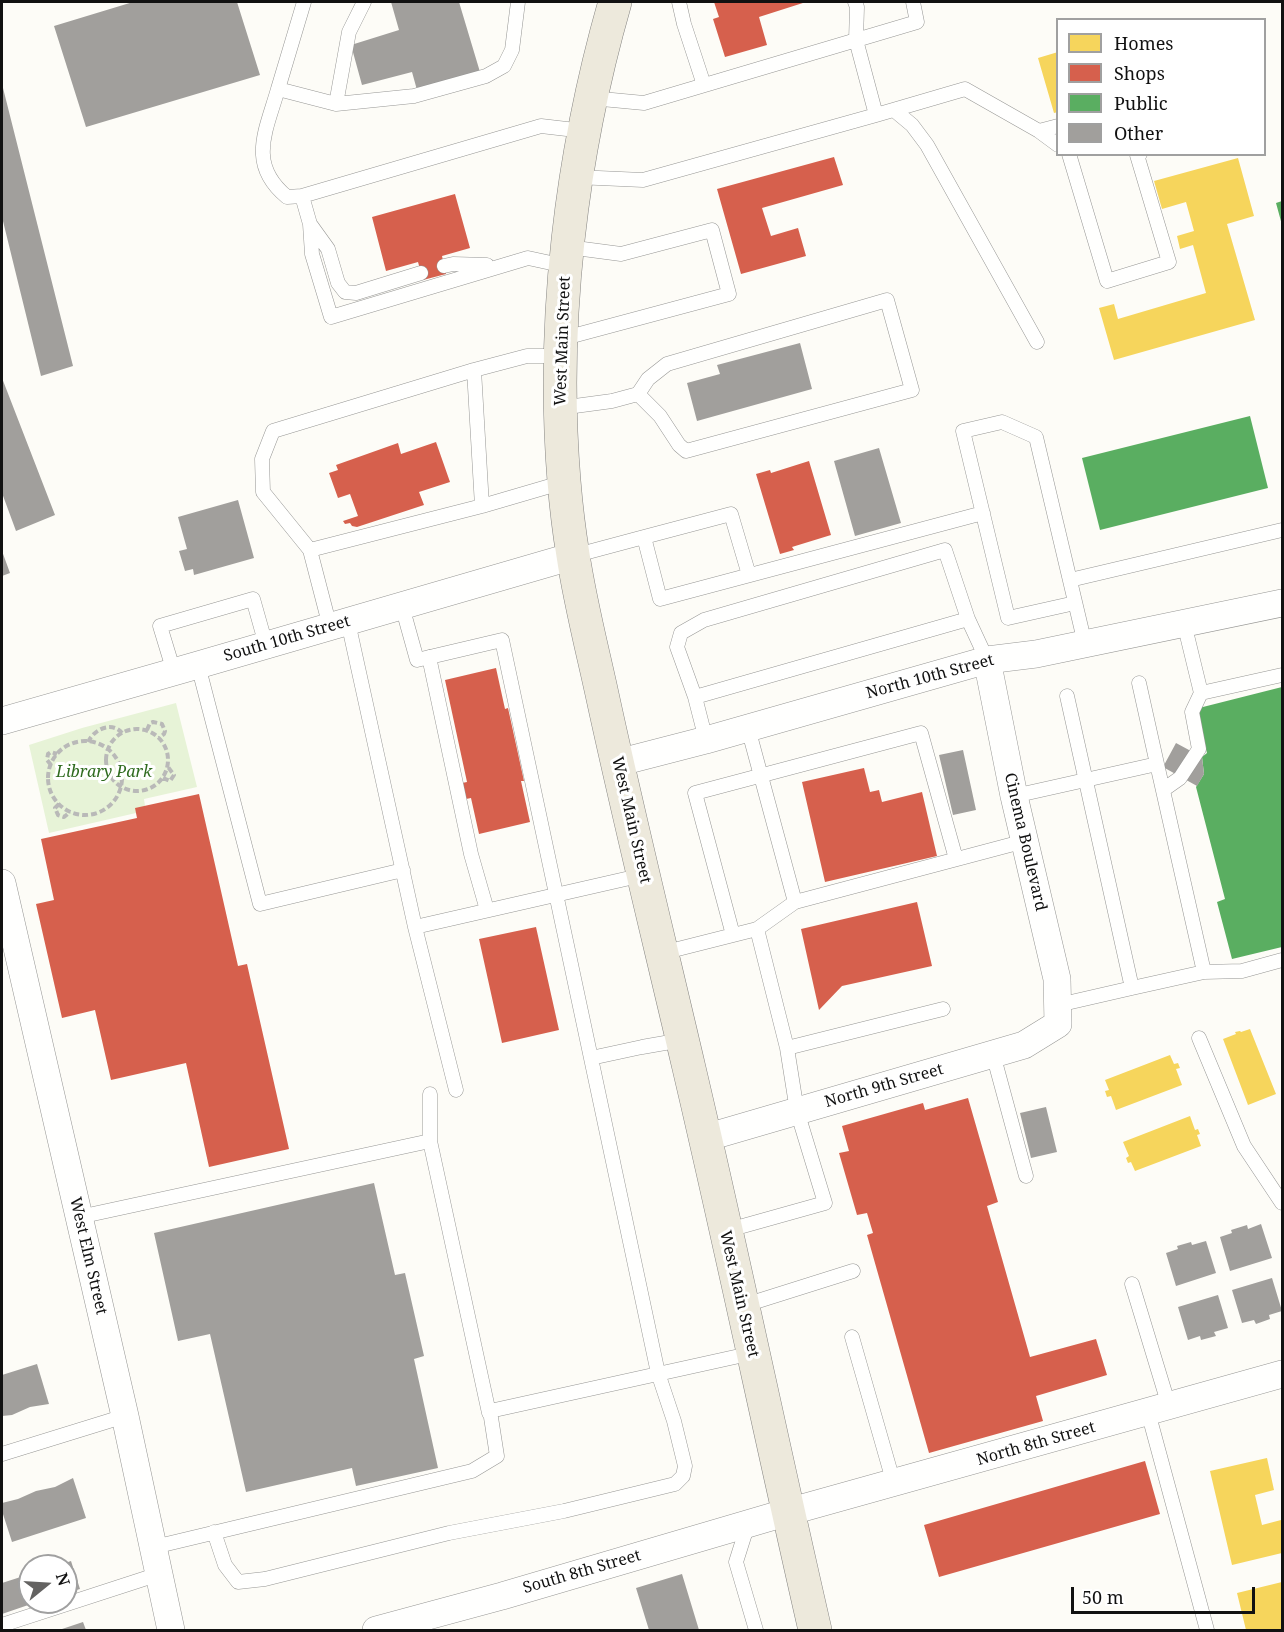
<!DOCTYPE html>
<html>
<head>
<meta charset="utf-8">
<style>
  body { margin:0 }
  #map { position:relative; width:1284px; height:1632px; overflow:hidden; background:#fdfcf7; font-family:"Noto Serif",serif }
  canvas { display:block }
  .frame { position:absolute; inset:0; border:3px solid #111; pointer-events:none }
  .legend { position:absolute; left:1056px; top:18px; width:210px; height:138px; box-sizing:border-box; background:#fff; border:2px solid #a0a0a0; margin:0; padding:8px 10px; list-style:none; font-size:18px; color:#111 }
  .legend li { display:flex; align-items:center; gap:12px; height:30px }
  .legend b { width:30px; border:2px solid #a0a0a0 }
  .north { position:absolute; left:18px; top:1554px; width:60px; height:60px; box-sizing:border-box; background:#fff; border:2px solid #a0a0a0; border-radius:50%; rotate:72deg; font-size:16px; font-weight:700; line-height:24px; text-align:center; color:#111 }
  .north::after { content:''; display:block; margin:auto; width:21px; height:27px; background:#646362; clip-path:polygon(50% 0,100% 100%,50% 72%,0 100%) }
  .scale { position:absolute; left:1071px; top:1587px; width:184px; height:27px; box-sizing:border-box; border:3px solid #111; border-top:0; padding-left:8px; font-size:18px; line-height:21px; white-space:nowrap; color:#111; -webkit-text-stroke:4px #fff; paint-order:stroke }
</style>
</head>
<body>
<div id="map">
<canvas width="1284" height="1632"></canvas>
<div class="frame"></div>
<ul class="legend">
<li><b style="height:16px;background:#f6d55c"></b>Homes</li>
<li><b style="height:16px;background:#d6604d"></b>Shops</li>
<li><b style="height:16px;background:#5aae61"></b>Public</li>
<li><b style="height:16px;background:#a19f9c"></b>Other</li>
</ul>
<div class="north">N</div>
<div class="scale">50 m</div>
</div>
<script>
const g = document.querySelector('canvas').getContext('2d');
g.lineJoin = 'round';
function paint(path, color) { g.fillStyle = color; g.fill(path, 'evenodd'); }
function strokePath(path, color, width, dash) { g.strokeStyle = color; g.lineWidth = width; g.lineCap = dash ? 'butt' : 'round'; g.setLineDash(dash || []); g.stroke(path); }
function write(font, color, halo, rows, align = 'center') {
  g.font = font + ' "Noto Serif",serif'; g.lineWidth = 6; g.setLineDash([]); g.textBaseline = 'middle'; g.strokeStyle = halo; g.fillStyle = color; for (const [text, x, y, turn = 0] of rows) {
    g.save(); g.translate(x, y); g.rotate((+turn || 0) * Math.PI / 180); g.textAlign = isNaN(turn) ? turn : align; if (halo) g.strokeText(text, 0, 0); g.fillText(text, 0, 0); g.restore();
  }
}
paint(new Path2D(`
  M176,703L197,787L144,799L145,806L136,813L49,833L29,745L82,728Z`), '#e7f3d7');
paint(new Path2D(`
  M1058,52V112L1054,113L1038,58Z
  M1238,158L1254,216L1227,224L1255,320L1114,360L1099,308L1114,304L1118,319L1206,293L1193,245L1180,249L1177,236L1194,231L1186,202L1162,209L1154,181Z
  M1250,1029L1276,1094L1248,1105L1223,1039L1236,1034L1235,1032L1240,1031L1241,1032Z
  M1170,1055L1174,1064L1178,1063L1180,1068L1176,1069L1182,1085L1116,1110L1111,1096L1107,1097L1105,1091L1109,1090L1105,1080Z
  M1190,1116L1195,1130L1198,1129L1200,1134L1197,1135L1201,1146L1135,1171L1131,1162L1128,1163L1126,1158L1129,1156L1123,1142Z
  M1267,1458L1274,1490L1255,1495L1262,1525L1281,1520L1282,1526V1553L1232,1565L1210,1471Z
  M1282,1582V1630H1246L1237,1593Z`), '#f6d55c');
paint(new Path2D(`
  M714,2H806L759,17L767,45L725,57L713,19L719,17Z
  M834,157L843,185L762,208L771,236L798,228L806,256L741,274L717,189Z
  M455,194L470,248L442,256L446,274L423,280L418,262L386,271L372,217Z
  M436,442L450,482L419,492L424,505L357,527L352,526L350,523L345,524L343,521L358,516L350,494L338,498L329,473L338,470L336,465L398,443L401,454Z
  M809,461L831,535L792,547L794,550L780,554L756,474L770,470L771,473Z
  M496,668L505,709L508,708L524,781H521L530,822L479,834L471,798L466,799L462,783L467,782L445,680Z
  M864,768L870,792L879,790L882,802L922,792L937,856L825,882L802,782Z
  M199,794L238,966L247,964L289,1149L209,1167L186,1063L111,1080L95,1010L62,1018L36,904L54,900L41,839L137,818L135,808Z
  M917,902L932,966L842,986L819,1010L801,929Z
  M536,927L559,1030L502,1043L479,939Z
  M968,1098L998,1202L987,1206L1030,1357L1096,1339L1107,1375L1036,1396L1043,1421L929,1453L867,1235L873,1233L867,1213L857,1215L839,1153L849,1151L842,1126L923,1103L925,1110Z
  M1145,1461L1160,1514L939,1577L924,1525Z`), '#d6604d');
paint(new Path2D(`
  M1282,201V225L1276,203Z
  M1250,416L1268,488L1100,530L1082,458Z
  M1282,687V947L1232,959L1217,902L1225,899L1196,787L1204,774L1202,757L1207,753L1195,709Z`), '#5aae61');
paint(new Path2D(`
  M133,2H237L260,75L86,127L54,26Z
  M391,2H459L480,72L417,90L412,72L362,85L351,45L399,30Z
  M2,84L73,366L41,376L2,217Z
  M800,343L812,389L697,421L687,383L720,374L717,365Z
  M2,378L55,515L16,531L2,493Z
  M879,448L901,523L855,536L834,461Z
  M238,500L254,558L194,575L193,569L185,571L179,551L187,549L178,517Z
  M2,551L10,573L2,576Z
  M1176,743L1202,757L1204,774L1197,786L1163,767Z
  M963,750L976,810L953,815L939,755Z
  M1046,1107L1057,1152L1031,1158L1020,1113Z
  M374,1183L395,1275L405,1273L424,1356L414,1359L438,1468L356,1486L352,1468L246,1492L210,1334L178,1341L154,1233Z
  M1261,1224L1272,1258L1230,1271L1220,1237L1232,1233L1231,1230L1247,1225L1248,1229Z
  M1206,1241L1216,1273L1176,1286L1166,1253L1178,1249L1177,1246L1191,1242L1192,1245Z
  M1272,1278L1282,1311L1269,1315L1270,1319L1256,1324L1254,1320L1242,1323L1232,1290Z
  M1218,1295L1228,1328L1214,1332L1216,1336L1201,1340L1200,1336L1188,1340L1178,1307Z
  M37,1364L49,1404L30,1407L12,1415L2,1416V1375Z
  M73,1478L86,1518L12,1542L2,1511V1503L18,1499L36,1491L55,1487Z
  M71,1561L80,1589L66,1593V1566H56Z
  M30,1574V1602H37L2,1614V1583Z
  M682,1574L699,1630H649L636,1588Z
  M83,1622L86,1630H59Z`), '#a19f9c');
const service = new Path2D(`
  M304,2L278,89L336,104L414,96L486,76L504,66L512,50L518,2
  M679,2L684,24L704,85
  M855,2L857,7L856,40L876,115
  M278,89C266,131 247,164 287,197L302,196
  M591,98L644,103L917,22L913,2
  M336,104L349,32L364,2
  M894,110L912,125L927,145L1037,342
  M1039,131L1058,126
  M1069,154L1107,281L1169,262L1137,155L1140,154
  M576,177L643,180L876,115L965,89L1039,131L1058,145
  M310,224L328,249L338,283L345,292L356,293L421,273
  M444,266L453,264L487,265
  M565,266L528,258L331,317L312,254L310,224L302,196L541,126L584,131
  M561,339L729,294L712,230L621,254L568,247
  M561,356H527L474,370L273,431L262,459L263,492L310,550L482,506L564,482
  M474,370L482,506
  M560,408L612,401L638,394L648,379L667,364L887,300L912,390L686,451L679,445L660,416L638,394
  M644,537L731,514L749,575
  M310,550L330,627
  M573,556L644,537L660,599L983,513
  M1070,580L1282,530
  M1075,603L1008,618L963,431L1002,422L1036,437L1085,644
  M968,619L987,660
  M348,622L415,927
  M1184,623L1201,693L1282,675
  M429,657L471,854L487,910
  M198,665L260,904L403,870
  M174,672L160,626L253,599L266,645
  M1139,683L1157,764
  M695,697L968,619L945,550L704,620L681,633L677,647L695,697L706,740
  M748,728L795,902
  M1163,790L1180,778L1199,749L1192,712L1201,693
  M1014,796L1157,764L1204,972L1132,988L1067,696
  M733,935L695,793L921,733L956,859
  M662,953L757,929L795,902L1025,841
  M1204,972L1242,971L1282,960
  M1058,1005L1132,988
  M1199,1038L1244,1146L1282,1203
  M787,1048L943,1009
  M993,1054L1026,1176
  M591,1058L642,1047L682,1040
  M456,1090L415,927L643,875
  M430,1094V1141L489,1413L490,1411L753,1353
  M79,1217L430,1141
  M725,1231L825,1203L797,1111L787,1048L757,929
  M1132,1284L1169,1406
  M742,1306L853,1271
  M852,1337L894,1484
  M1148,1412L1207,1630
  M2,1454L125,1416
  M748,1524L736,1562L756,1630
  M214,1532L225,1565L238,1582L265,1579L449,1533L564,1511L675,1484L683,1476L685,1466L674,1421L658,1373L502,640L417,660L402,606
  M154,1547L472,1471L497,1456L490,1411
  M2,1625L159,1574`);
const minor = new Path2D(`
  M2,721L198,665L573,556
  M617,763L706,740L987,660L1036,654L1282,603
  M2,883L125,1416L171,1630
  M705,1138L1024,1045L1058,1024L1057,979L1014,796L987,660
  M376,1630L502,1596L788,1512L1282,1374`);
const primary = new Path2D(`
  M615,2C571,155 551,321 564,481C566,505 569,531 573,555C580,602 592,648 602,694C629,819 660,944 689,1068C733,1255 772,1443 815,1630`);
strokePath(service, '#979795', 15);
strokePath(minor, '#979795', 28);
strokePath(primary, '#858482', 34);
strokePath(new Path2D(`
  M106 760a31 31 0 1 1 62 0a31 31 0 1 1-62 0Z
  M147,730L150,723L153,722L162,724L165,731L164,734L159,738
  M48 778a37 37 0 1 1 74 0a37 37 0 1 1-74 0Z
  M88,742C94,729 112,721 122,733
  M51,765L47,760L48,754L51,752L57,754
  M163,778L170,781L174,775L168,767
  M59,804L55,808L58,815L64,817L70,812`), '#b9b9b8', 4, [6, 3]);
strokePath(service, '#fffffe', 14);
strokePath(minor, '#fffffe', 27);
strokePath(primary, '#ede9dc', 33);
write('16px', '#111', '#fff', [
  ["West Main Street",563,341,-88],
  ["South 10th Street",287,639,-16],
  ["North 10th Street",930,677,-15],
  ["West Main Street",631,820,77],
  ["Cinema Boulevard",1025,842,77],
  ["North 9th Street",884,1086,-16],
  ["West Elm Street",88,1256,77],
  ["West Main Street",739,1294,77],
  ["North 8th Street",1036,1444,-16],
  ["South 8th Street",582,1572,-16]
]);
write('italic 16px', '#2f6b1f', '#fff', [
  ["Library Park",104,772]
]);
</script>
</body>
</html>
